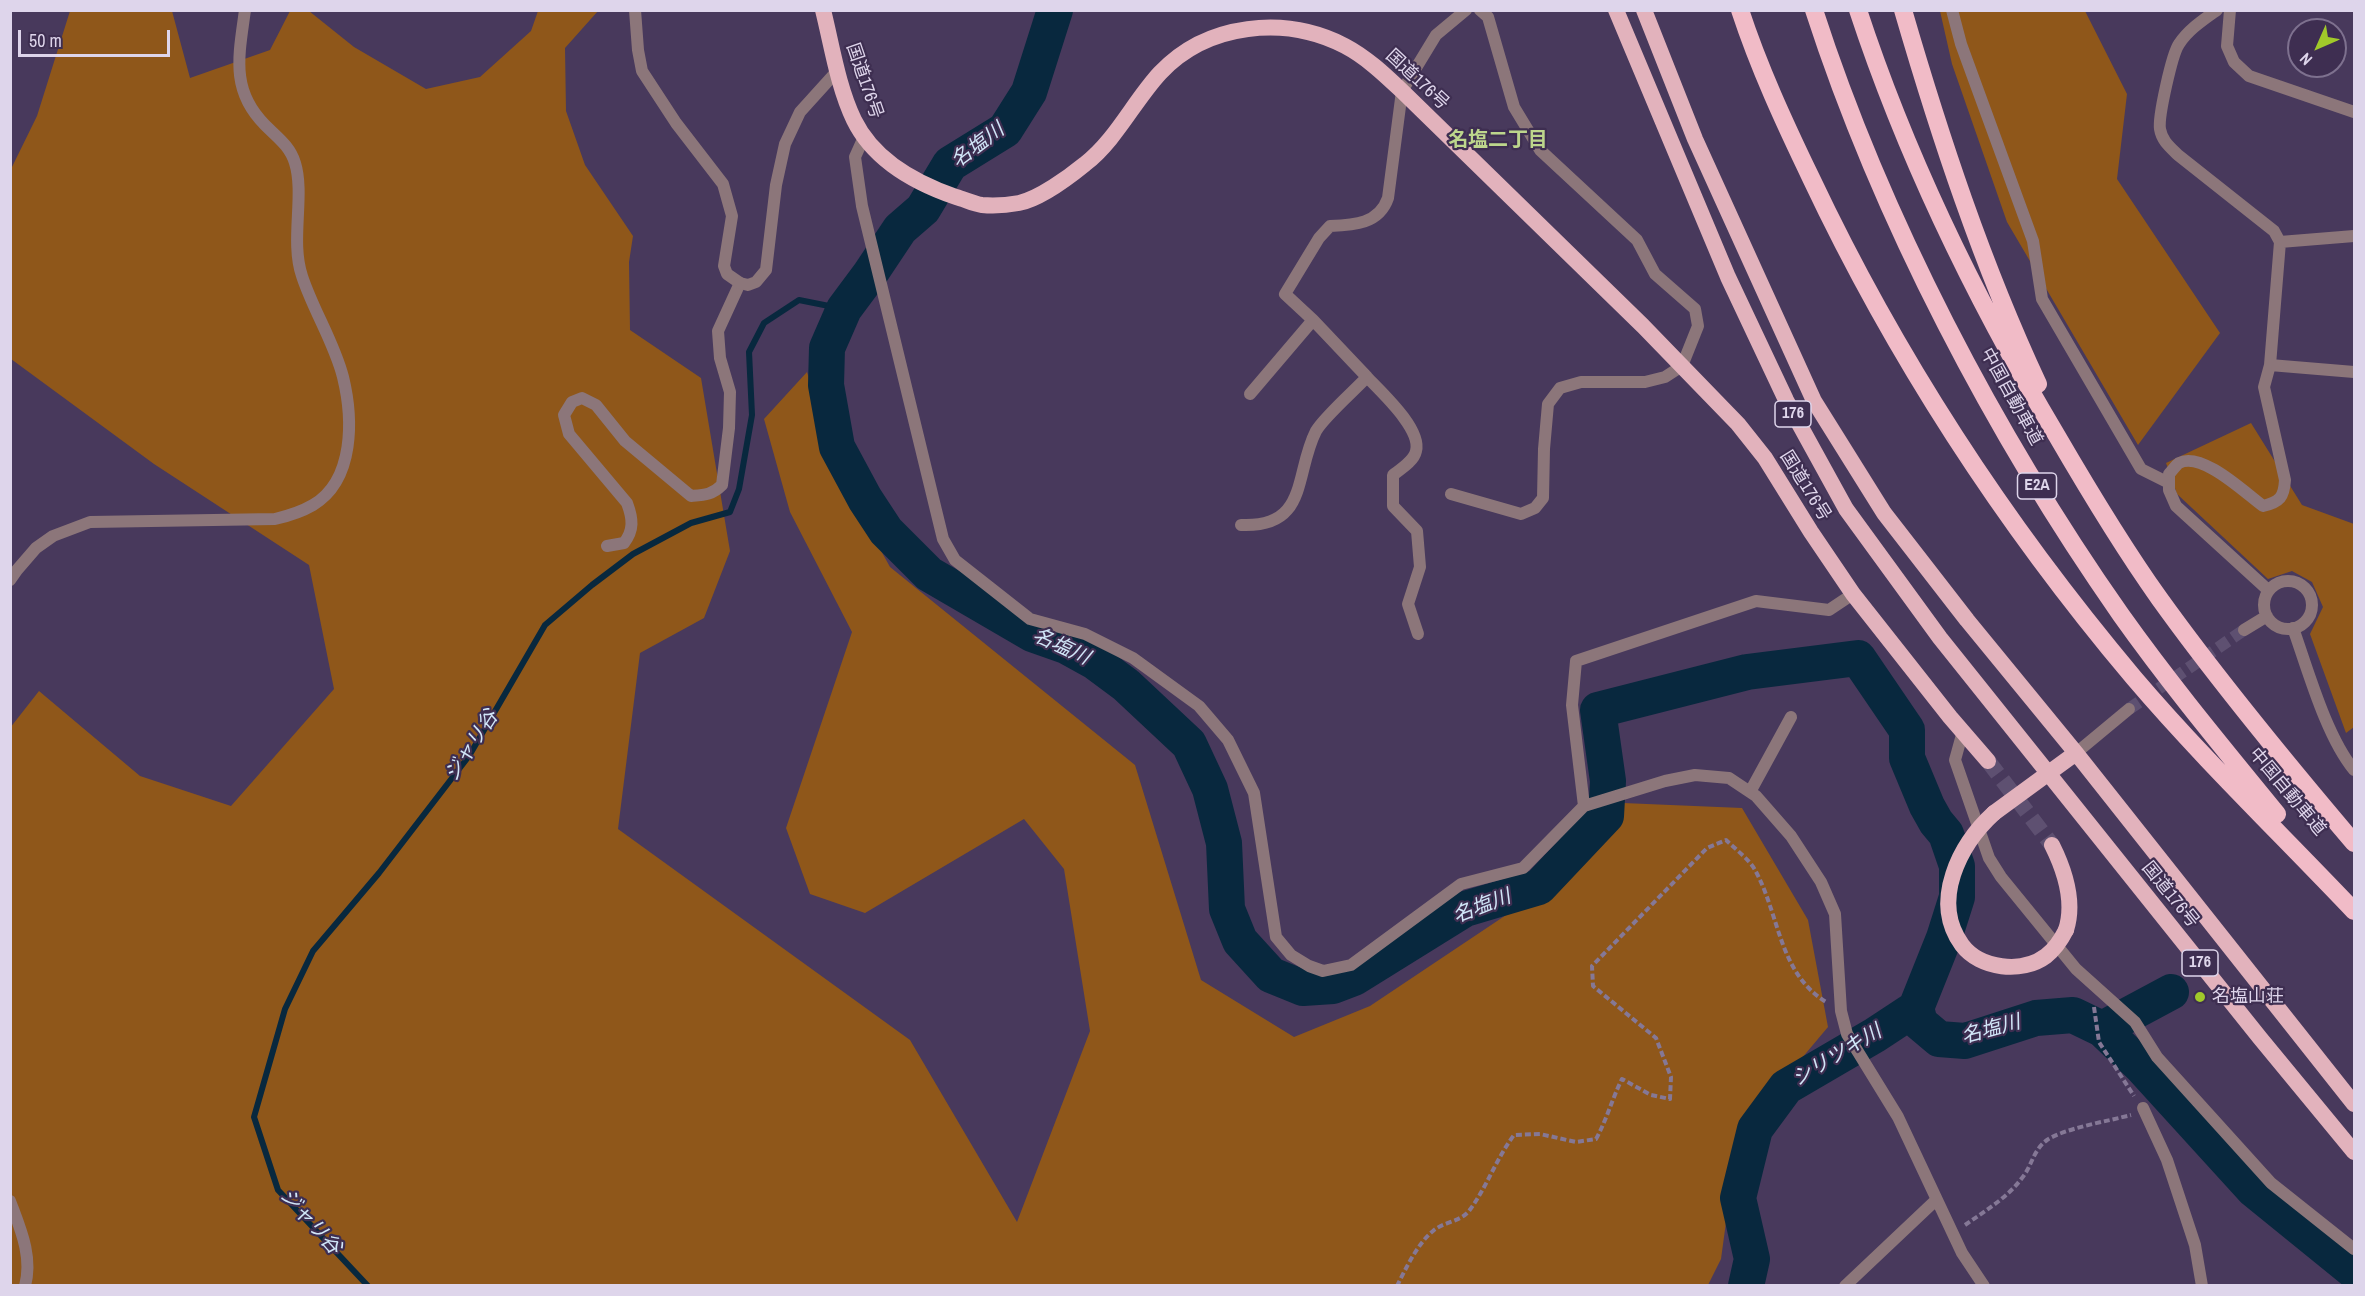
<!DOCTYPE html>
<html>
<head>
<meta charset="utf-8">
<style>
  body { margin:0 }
  #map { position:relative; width:2365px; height:1296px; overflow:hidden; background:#48395c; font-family:"Archivo Narrow",sans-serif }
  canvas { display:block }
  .frame { position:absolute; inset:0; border:12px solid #ded5eb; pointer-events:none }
  .north { position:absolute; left:2287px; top:18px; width:60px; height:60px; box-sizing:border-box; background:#3e2e51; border:2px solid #7e718f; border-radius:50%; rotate:225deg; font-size:16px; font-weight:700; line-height:24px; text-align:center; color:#ded5eb }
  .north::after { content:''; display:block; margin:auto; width:21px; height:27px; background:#a1c92a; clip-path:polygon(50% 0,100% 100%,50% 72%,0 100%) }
  .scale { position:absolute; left:18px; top:30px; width:152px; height:27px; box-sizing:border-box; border:3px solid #ded5eb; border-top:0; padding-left:8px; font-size:18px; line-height:21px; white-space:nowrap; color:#ded5eb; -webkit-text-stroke:4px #3e2e51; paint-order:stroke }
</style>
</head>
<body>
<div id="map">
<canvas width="2365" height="1296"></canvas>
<div class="frame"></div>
<div class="north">N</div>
<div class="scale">50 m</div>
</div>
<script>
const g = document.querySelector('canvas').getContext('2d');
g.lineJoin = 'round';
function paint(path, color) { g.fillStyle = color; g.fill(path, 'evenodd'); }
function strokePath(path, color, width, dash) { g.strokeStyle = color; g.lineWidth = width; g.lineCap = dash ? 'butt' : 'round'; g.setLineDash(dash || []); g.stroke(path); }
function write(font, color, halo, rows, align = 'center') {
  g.font = font + ' "Archivo Narrow","Noto Sans JP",sans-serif'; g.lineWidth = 4.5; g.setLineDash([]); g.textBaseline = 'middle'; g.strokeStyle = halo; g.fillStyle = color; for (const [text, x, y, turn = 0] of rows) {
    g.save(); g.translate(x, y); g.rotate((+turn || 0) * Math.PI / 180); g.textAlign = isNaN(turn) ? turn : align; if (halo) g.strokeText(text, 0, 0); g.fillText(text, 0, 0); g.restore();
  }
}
paint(new Path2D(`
  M70,11H172L190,78L270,50L290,11H309L354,47L426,89L480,77L531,31L538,11H598L565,48L566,111L585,165L633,236L629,262L630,330L701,378L730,551L704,618L640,653L618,829L910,1040L1017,1222L1090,1031L1064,869L1024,819L865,913L810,894L786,828L852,632L790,512L764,419L807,372L838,473L890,567L1135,765L1201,980L1294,1037L1370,1006L1548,887L1623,803L1742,808L1808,920L1828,1027L1738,1134L1721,1259L1708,1285H11L10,728L39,691L140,776L231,806L334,689L309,565L154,464L11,359V169L37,116Z
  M1940,11H2085L2127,94L2117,179L2220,333L2138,445L2007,222L1952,64Z
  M2251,423L2302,505L2354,524V727L2346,733L2310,634L2323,607L2312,582L2292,571L2268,579L2177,494L2166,463Z`), '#8f571a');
strokePath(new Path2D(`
  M368,1286L278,1190L254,1117L285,1009L313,951L379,873L469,756L545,625L592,585L633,554L691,523L730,512L739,489L752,415L749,352L764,323L799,300L844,309`), '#08283e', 6);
strokePath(new Path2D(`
  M1055,10L1029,92L1005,130L950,164L923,209L900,229L870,274L844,309L827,348L826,385L837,447L865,499L886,531L929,574L1032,634L1066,646L1095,662L1126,685L1189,744L1210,789L1224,843L1227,909L1240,941L1271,975L1303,988L1333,986L1354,978L1465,909L1539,887L1606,816L1608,781L1598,710L1747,672L1858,658L1907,730V758L1927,806L1936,822L1946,834L1957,866V897L1944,938L1916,1008L1920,1023L1939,1039L1965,1041L2036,1018L2073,1015L2102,1029L2141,1066L2253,1189L2354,1271
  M2102,1029L2171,992
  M1746,1286L1752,1259L1738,1198L1755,1129L1786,1087L1875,1035L1916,1008`), '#08283e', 36);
strokePath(new Path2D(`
  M2129,709L2244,630`), '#5e5071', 12, [12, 6]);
strokePath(new Path2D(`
  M1988,761L2052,845`), '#5e5071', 16, [16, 8]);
strokePath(new Path2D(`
  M2094,1007L2099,1042L2134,1096
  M1965,1225C1985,1211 2007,1198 2022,1178C2032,1166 2033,1150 2047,1140C2065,1128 2109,1121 2131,1115
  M1397,1286C1406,1268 1418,1243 1433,1231C1443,1222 1460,1222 1469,1211C1487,1187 1496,1159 1514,1135L1540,1134L1576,1142L1596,1139C1607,1119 1612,1099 1622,1079L1651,1095L1670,1099L1671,1077L1656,1038L1593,986L1592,966L1707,848L1726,840C1735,849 1749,859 1755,870C1780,915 1778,972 1826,1002`), '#857896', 4, [6, 3]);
strokePath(new Path2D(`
  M1952,10L1961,44L2033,241L2042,299L2141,469L2169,483
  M2217,10C2203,20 2188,30 2179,44C2172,54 2158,117 2160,129C2162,141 2170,147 2178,155L2274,231L2280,242L2270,365L2264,387L2285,480C2284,497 2280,502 2263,506C2245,493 2202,451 2179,463C2176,465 2172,471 2169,474V490L2176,506L2268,590
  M2230,10L2227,46L2234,62L2249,76L2354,112
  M864,137L855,157L862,206L943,539L955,560L1030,619L1085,634L1133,658L1199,706L1228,740L1254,793L1276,937L1291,955L1309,966L1323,971L1351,965L1461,884L1523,868L1584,806L1572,705L1576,661L1756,601L1829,610L1853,594
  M2280,242L2354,236
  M2270,365L2354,372
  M1367,377C1381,392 1422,429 1416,451C1414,461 1401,469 1393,475V506L1417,531L1420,567L1408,604L1418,634
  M1250,394L1313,320L1285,294L1319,238L1330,226C1354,225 1379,224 1388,198L1402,91L1436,35L1466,10
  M1451,494L1521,514L1535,508L1543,498L1544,449L1548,404L1560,388L1581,382H1645L1665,377L1682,366L1698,326L1695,309L1655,274L1637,240L1540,150L1514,107L1488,17L1480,10
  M1241,525C1309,528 1294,474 1316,431C1324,417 1355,390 1367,377L1313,320
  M607,546L624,543C634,530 633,519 627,503L569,434L564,415L572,402L582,398L596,405L625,441L691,496C704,495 712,495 722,485L729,428L730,392L720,358L718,331L740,283
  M2264 605a24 24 0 1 1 48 0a24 24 0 1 1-48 0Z
  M2293,628C2308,670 2326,736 2354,770
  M2244,630L2267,616
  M1963,731L1955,760L1989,858L2001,877L2076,969L2135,1022L2157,1057L2271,1183L2354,1249
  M2076,753L2129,709
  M1750,792L1791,717
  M1584,806L1665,781L1695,775L1729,778L1756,796L1791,836L1821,882L1835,914L1841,1011L1847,1034L1898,1117L1962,1253L1984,1286
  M2143,1108L2167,1160L2195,1245L2202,1286
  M1845,1286L1936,1200`), '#8c767a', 12);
strokePath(new Path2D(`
  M635,10L638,50L642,71L676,123L723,184L732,216L724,266L727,274L740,283L748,285L756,282L766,270L776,185L785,144L800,112L838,70
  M10,580L17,570L36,548L53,536L90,522L275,519C288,516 301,512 313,505C355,480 353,418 343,377C334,342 313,310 302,276C290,241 305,195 295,163C290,146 277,137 265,125C230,90 239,55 245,10
  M10,1201C20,1228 33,1256 25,1286`), '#8c767a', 12);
strokePath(new Path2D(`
  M823,10C832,46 838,87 854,120C874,161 915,183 956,197C964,199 974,204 982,205C993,206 1008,205 1019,203C1039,199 1069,177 1085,164C1116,140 1134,101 1160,73C1207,23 1285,15 1345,46C1366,57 1384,74 1402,91L1643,326L1738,424L1765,458L1811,532L1853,594L1950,717L1988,761
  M1616,10L1728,277L1786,400L1846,509L1940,638L2260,1038L2354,1152
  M1644,10L1695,139L1814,401L1884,513L1967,620L2076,753L2354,1104
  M1994,813L2076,753
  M2052,845C2065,871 2075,902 2066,930`), '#e2b2bc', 16);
strokePath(new Path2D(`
  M1740,10C1759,68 1785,124 1811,178C1896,358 2006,526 2134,678C2203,759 2281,834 2354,911
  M1814,10C1882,220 1995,435 2121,615C2170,684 2224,749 2277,814
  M1858,10C1907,159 1977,302 2057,436C2089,491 2122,546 2159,598C2220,683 2287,764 2354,843
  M1903,10C1940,137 1982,264 2038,384`), '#f1bbc7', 18);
strokePath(new Path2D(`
  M1994,813C1960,844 1930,901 1962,945C1980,969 2022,974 2046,956C2055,949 2061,940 2066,930`), '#e2b2bc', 16);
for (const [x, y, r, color] of [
  [2200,997,6,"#a1c92a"]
]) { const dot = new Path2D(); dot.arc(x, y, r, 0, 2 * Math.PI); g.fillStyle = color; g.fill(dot); strokePath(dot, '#3e2e51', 2); }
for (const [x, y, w] of [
  [1793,414,36],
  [2037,486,39],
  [2200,963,36]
]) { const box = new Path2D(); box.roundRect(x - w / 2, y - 13, w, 26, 4.5); g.fillStyle = '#3e2e51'; g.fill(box); strokePath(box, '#ded5eb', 1.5); }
write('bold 16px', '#ded5eb', null, [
  ["176",1793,414],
  ["E2A",2037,486],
  ["176",2200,963]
]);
write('18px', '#ded5eb', '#3e2e51', [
  ["国道176号",1417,80,43],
  ["国道176号",864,81,71],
  ["中国自動車道",2011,397,61],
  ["国道176号",1805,486,58],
  ["中国自動車道",2287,792,50],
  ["国道176号",2170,895,51]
]);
write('18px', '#ded5eb', '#3e2e51', [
  ["名塩山荘",2212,997]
], 'left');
write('bold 20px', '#bdd68c', '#3e2e51', [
  ["名塩二丁目",1498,141]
]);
write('italic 20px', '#d1e6f8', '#3e2e51', [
  ["名塩川",978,146,-37],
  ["名塩川",1061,647,25],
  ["ジャリ谷",472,746,-57],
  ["名塩川",1482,907,-21],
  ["名塩川",1991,1030,-15],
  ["シリツキ川",1837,1056,-31],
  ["ジャリ谷",310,1222,48]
]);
</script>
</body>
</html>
